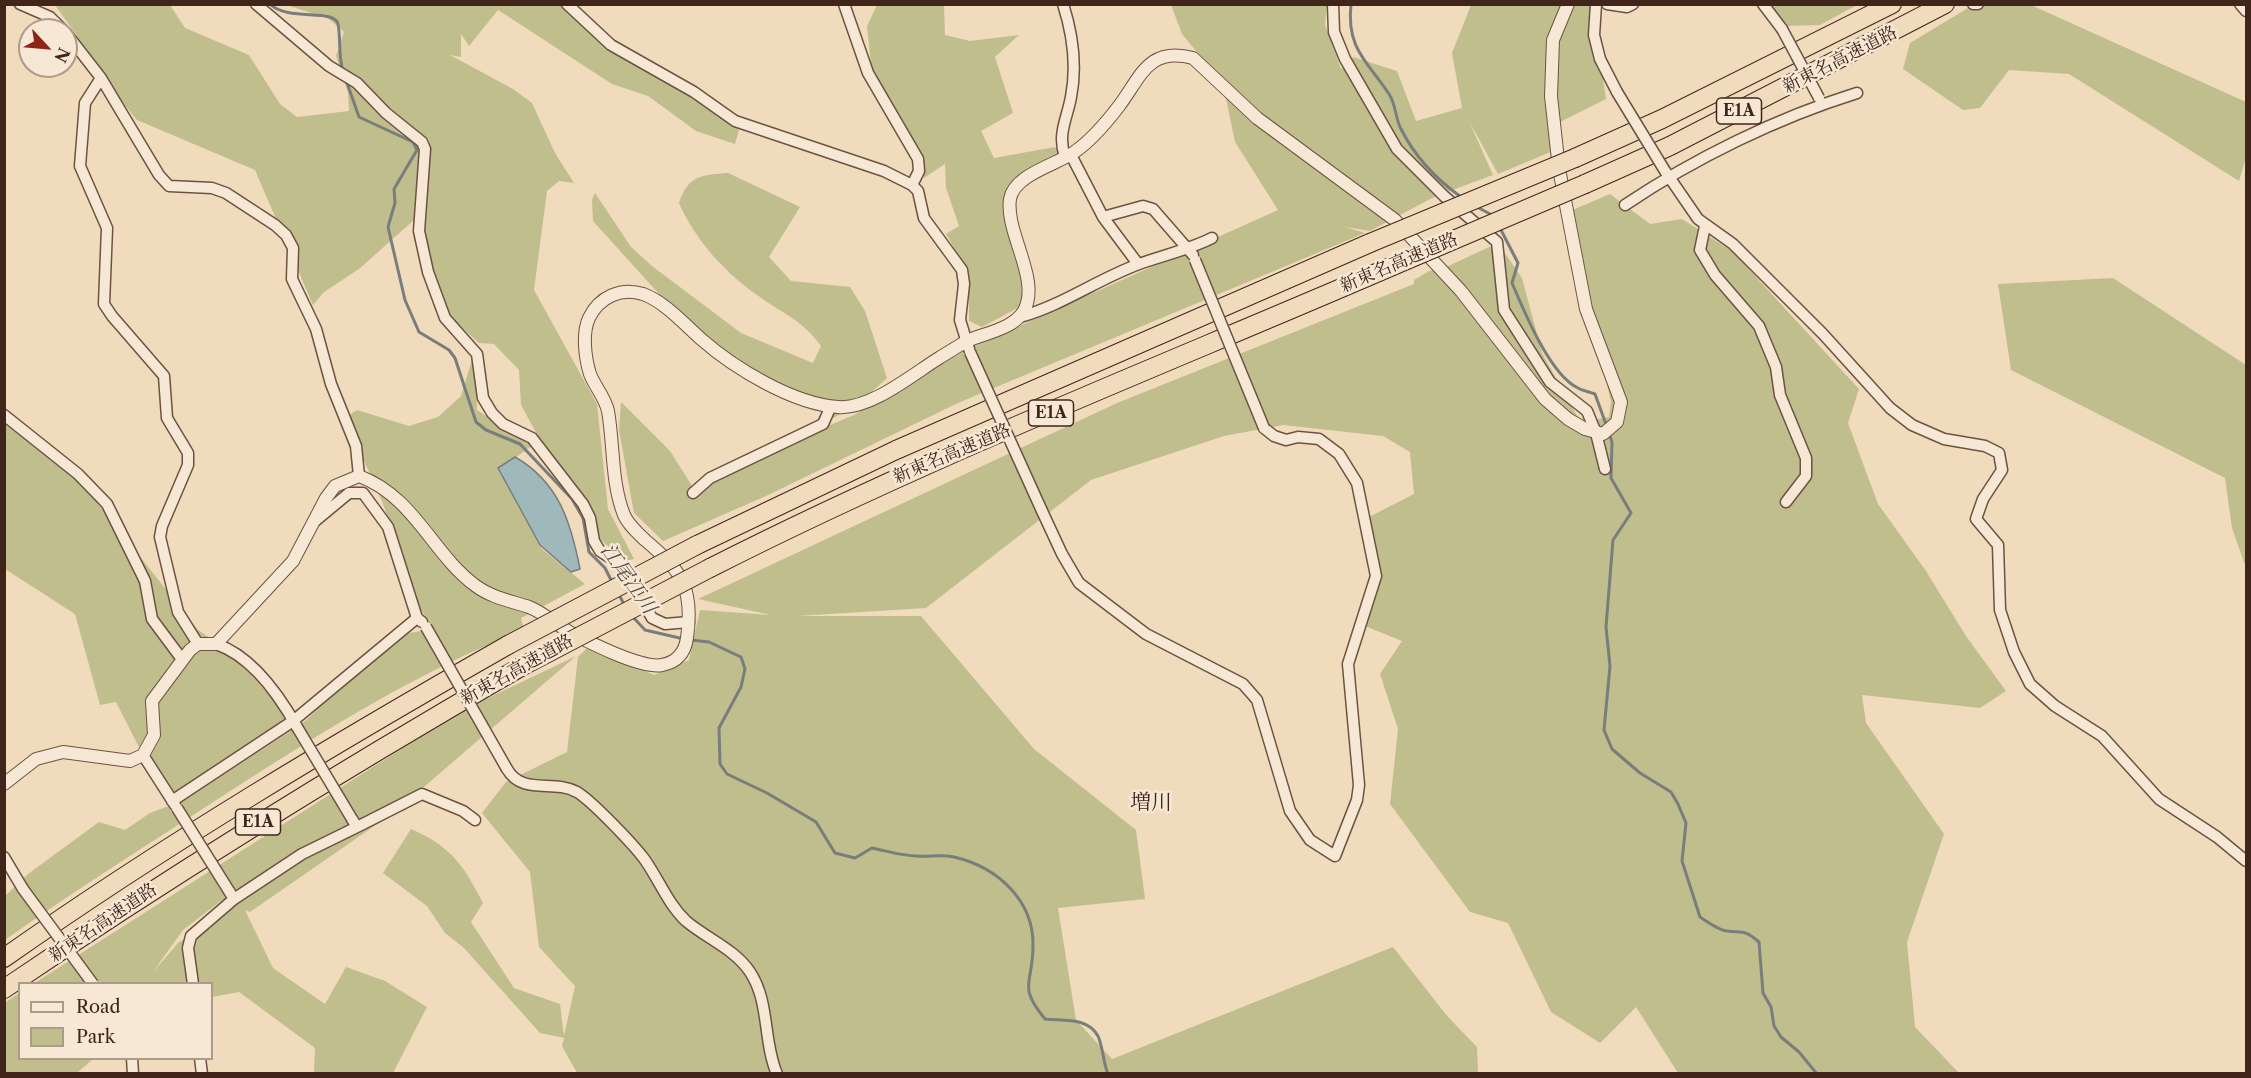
<!DOCTYPE html>
<html>
<head>
<meta charset="utf-8">
<style>
  body { margin:0 }
  #map { position:relative; width:2251px; height:1078px; overflow:hidden; background:#f1dbbd; font-family:"Libre Caslon Text",serif }
  canvas { display:block }
  .frame { position:absolute; inset:0; border:6px solid #41251b; pointer-events:none }
  .legend { position:absolute; left:18px; top:982px; width:195px; height:78px; box-sizing:border-box; background:#f6e8d4; border:2px solid #ae9a8a; margin:0; padding:8px 10px; list-style:none; font-size:18px; color:#41251b }
  .legend li { display:flex; align-items:center; gap:12px; height:30px }
  .legend b { width:30px; border:2px solid #ae9a8a }
  .north { position:absolute; left:18px; top:18px; width:60px; height:60px; box-sizing:border-box; background:#f6e8d4; border:2px solid #ae9a8a; border-radius:50%; rotate:116deg; font-size:16px; font-weight:700; line-height:24px; text-align:center; color:#41251b }
  .north::after { content:''; display:block; margin:auto; width:21px; height:27px; background:#8f2418; clip-path:polygon(50% 0,100% 100%,50% 72%,0 100%) }
</style>
</head>
<body>
<div id="map">
<canvas width="2251" height="1078"></canvas>
<div class="frame"></div>
<ul class="legend">
<li><b style="height:8px;background:#f6e8d4"></b>Road</li>
<li><b style="height:16px;background:#c0be8d"></b>Park</li>
</ul>
<div class="north">N</div>
</div>
<script>
const g = document.querySelector('canvas').getContext('2d');
g.lineJoin = 'round';
function paint(path, color) { g.fillStyle = color; g.fill(path, 'evenodd'); }
function strokePath(path, color, width, dash) { g.strokeStyle = color; g.lineWidth = width; g.lineCap = dash ? 'butt' : 'round'; g.setLineDash(dash || []); g.stroke(path); }
function write(font, color, halo, rows, align = 'center') {
  g.font = font + ' "Libre Caslon Text","Noto Serif JP",serif'; g.lineWidth = 5; g.setLineDash([]); g.textBaseline = 'middle'; g.strokeStyle = halo; g.fillStyle = color; for (const [text, x, y, turn = 0] of rows) {
    g.save(); g.translate(x, y); g.rotate((+turn || 0) * Math.PI / 180); g.textAlign = isNaN(turn) ? turn : align; if (halo) g.strokeText(text, 0, 0); g.fillText(text, 0, 0); g.restore();
  }
}
paint(new Path2D(`
  M55,5H170L185,28L249,55L280,104L297,117L349,111L348,92L336,56L344,32L329,19L287,5H566L739,130L735,144L696,131L648,96L612,84L498,10L469,46L461,34V57L450,55L513,89L532,103L555,153L574,183L559,181L547,191L534,290L597,404L608,509L634,559L625,561L600,539L588,503L540,440L521,405L519,370L494,344L479,343L447,314L434,271L423,228L429,138L419,163L414,220L359,269L324,292L313,305L255,170L137,120L97,71L77,36Z
  M877,5H944L945,35L970,41L1019,35L995,57L1013,113L981,131L994,158L1055,147L1059,152L1046,168L1009,191L1027,303L982,327L969,321V274L946,234L959,226L946,188L945,164L924,178L920,153L872,74L867,26Z
  M1171,5H1327L1325,25L1341,69L1353,57L1397,71L1416,121L1462,108L1452,53L1471,5H1592L1606,99L1554,125L1553,151L1498,174L1469,121L1493,175L1436,196L1370,231L1345,227L1365,233L958,403L766,496L663,541L634,513L619,430L621,402L670,451L694,489L763,453L854,415L966,350L1278,210L1235,142L1223,84L1182,34Z
  M1760,5H1857L1820,25L1784,26Z
  M1973,5H2031L2246,102V157L2239,181L2069,74L2009,70L1980,108L1963,110L1903,69L1910,43Z
  M728,173L800,207L769,257L791,281L850,287L865,311L887,378L856,406L833,418L826,404L738,368L698,337L593,221L592,200L595,193L631,247L652,266L741,333L813,363L821,346C801,319 786,316 760,297C727,275 695,240 679,203C688,175 702,175 728,173Z
  M1610,194L1650,224L1682,219L1733,252L1859,389L1848,423L1878,504L1926,571L1966,636L2006,691L1980,708L1862,695L1866,723L1944,834L1907,942L1915,1027L1959,1073H1678L1636,1007L1600,1043L1551,1012L1508,923L1470,912L1390,804L1398,729L1380,674L1402,641L1365,626L1376,576L1369,517L1414,494L1410,452L1383,436L1283,425L1224,436L1091,480L926,608L798,616H921L1034,749L1136,830L1145,899L1058,908L1076,1020L1112,1059L1393,947L1448,1017L1477,1047L1478,1073H577L562,1046L564,1038L540,1033L464,948L445,933L427,906L383,873L411,829C451,846 464,866 483,903L471,922L514,988L560,1004L564,1036L575,986L539,947L530,872L482,813L506,782L567,752L578,657L590,645L654,675L689,660L700,610L771,615L698,599L1117,403L1414,284V280L1429,271L1444,268L1498,243L1522,278L1542,353L1581,423L1609,417L1611,402L1568,212Z
  M2113,278L2246,365V568L2232,528L2225,478L2011,370L1998,284Z
  M472,360L476,373L477,410L532,446L499,469L542,549L585,584L521,618L524,630C416,672 319,734 221,797C149,844 75,890 5,940V896L28,874L99,822L125,830L150,813L187,799L304,722L340,688L409,633L433,629L416,602L382,501L345,418L357,410L409,426L438,417L461,396Z
  M4,409L88,491L198,630L230,651L290,719L172,801L143,755L116,702L100,705L75,614L5,569Z
  M576,656L396,811L250,912L245,910L273,968L325,1004L346,967L385,981L427,1007L393,1073H314L315,1048L239,992L212,997V984H33L459,712ZM222,900L236,906L178,943L153,972L183,930Z
  M19,993L20,1058L93,1059L77,1073H5V1003Z`), '#c0be8d');
const water = new Path2D(`
  M515,457C559,482 571,523 580,569L571,572L540,545L498,468Z`);
paint(water, '#9fb8bb');
strokePath(water, '#797d7b', 1.5);
strokePath(new Path2D(`
  M270,4C288,22 334,8 338,24C341,39 338,55 343,71
  M1351,4C1346,49 1368,62 1389,94C1396,104 1395,118 1401,129C1415,157 1436,179 1461,197
  M346,80L359,117L413,142L417,150L394,189L395,203L388,227L405,300L419,332L449,350L455,358L476,422L486,430L520,444L572,499L583,518L589,552L605,568L612,582
  M1477,207L1492,215
  M1500,228L1518,263L1512,283C1524,311 1550,375 1578,388C1583,391 1590,392 1595,394L1607,427
  M1609,433L1612,442L1611,478L1631,513L1613,540L1606,627L1610,666L1604,730L1612,749L1640,773L1671,792L1678,804L1686,823L1682,861L1700,917C1708,922 1718,930 1727,931C1743,933 1744,929 1759,942L1763,993L1771,1007L1774,1026L1781,1037L1799,1052L1817,1074
  M618,593L625,606
  M632,616L645,630L684,639
  M691,640L709,642L741,657L745,669L741,687L719,728L720,764L727,774L767,793L816,822L835,853L855,858L872,848C887,851 902,856 917,856C929,857 942,854 954,857C997,867 1034,900 1033,946C1033,985 1017,985 1045,1019C1063,1021 1088,1017 1098,1036C1103,1047 1103,1062 1108,1074`), '#797d7b', 3);
const minor = new Path2D(`
  M20,4L50,17L63,30
  M256,4L329,66L357,83L386,113L422,142L425,149L419,231L428,272L445,318L477,354L483,398L492,413L503,424L532,438L583,504L590,518L594,541L600,551L623,566L652,618L665,624L689,622
  M567,4L611,45L694,92L735,121L884,171L912,185L918,191L924,218L962,270L964,284L960,320L969,349
  M844,4L868,73L918,159L919,171L912,185
  M1063,4C1073,35 1077,66 1071,97C1067,119 1057,134 1065,157
  M1333,4L1334,32L1345,59L1397,149L1444,196L1497,242L1504,310L1550,382L1587,411L1596,433L1605,469
  M1596,4L1594,35L1600,59L1617,92
  M1607,4L1627,7L1633,4
  M1763,4L1782,29
  M1973,4H1978
  M2240,4L2246,11
  M66,33L101,78L85,103L80,166L107,228L104,304L112,316L164,376L167,418L188,453V465L162,526L160,537L178,612L198,644
  M101,78L159,175L169,186L212,188L226,193L275,225L286,235L293,248L292,279L316,329L331,384L356,446L359,476
  M1071,155L1103,217L1143,206L1153,209L1193,255
  M1665,171L1698,219L1733,244L1823,334L1890,408L1912,425L1944,439L1985,446L1999,453L2002,470L1983,499L1976,519L1998,545L2000,610L2014,652L2030,684L2055,706L2102,736L2159,799L2217,837L2246,861
  M1625,205C1695,158 1777,118 1857,93
  M1103,217L1138,264
  M1705,226L1700,250L1715,275L1759,326L1776,367L1780,395L1806,458V476L1786,502
  M1020,317C1063,305 1098,279 1139,264C1164,255 1188,250 1212,238
  M4,415L78,474L107,504L145,581L152,619L181,658
  M693,493L710,478L823,424L831,406
  M1042,511L1062,554L1079,583L1146,634L1243,684L1257,700L1290,811L1310,840L1335,856L1357,800L1359,785L1348,664L1376,576L1357,483L1339,454L1319,439L1298,437L1286,440L1274,436L1264,428
  M314,522L349,493H363L388,527L417,618L422,622
  M216,644C252,656 279,695 297,727
  M143,755L175,805
  M507,769C523,796 553,779 577,792C592,801 634,845 645,860C659,880 668,904 686,921C706,938 736,950 750,972C770,1002 763,1042 777,1074
  M172,801L293,721L417,618
  M357,827L422,794L463,811L475,820
  M4,857L23,889
  M229,891L234,899L302,854L357,827L352,819
  M193,984L188,948L191,936L234,899
  M132,1058L133,1074
  M200,1058L202,1074`);
const tertiary = new Path2D(`
  M4,784L36,759L63,752L130,761L143,755L154,735L152,701L190,650L198,644H216L293,561L326,498L335,486L359,476C415,497 432,554 476,586C492,598 511,601 529,607C544,613 557,625 571,633C591,643 641,669 662,665C678,662 685,652 687,638C694,588 682,571 645,540C637,532 629,526 624,515C611,482 614,445 608,411C605,397 595,387 590,374C585,358 582,333 589,318C599,297 621,287 643,294C665,302 684,324 701,339C734,368 793,404 838,407C870,410 913,374 939,358C949,352 958,346 967,341C985,333 1013,329 1024,311C1041,279 1005,233 1010,199C1014,175 1055,165 1073,153C1091,141 1106,123 1119,106C1141,77 1148,46 1193,58L1257,118L1395,220L1461,291L1545,399L1568,419L1585,429L1603,434L1617,422L1621,402L1586,309L1559,169L1551,96L1553,40L1568,4`);
const motorway = new Path2D(`
  M1575,158L1662,119L1892,4
  M1585,184L1670,146L1945,4
  M697,545L896,450L1370,243
  M710,568C932,455 1166,364 1395,265
  M4,958C166,844 336,743 508,645
  M4,989C172,875 344,769 519,668`);
strokePath(minor, '#6d5244', 13);
strokePath(tertiary, '#6d5244', 14);
strokePath(motorway, '#41251b', 20);
strokePath(minor, '#f6e8d4', 10);
strokePath(tertiary, '#f6e8d4', 12);
strokePath(motorway, '#f1dbbd', 18);
const minorBridge = new Path2D(`
  M1782,29L1819,98
  M1617,92L1665,171
  M1195,260L1264,428
  M970,352L1042,511
  M426,627L507,769
  M297,727L352,819
  M177,808L229,891
  M23,889L93,984`);
const motorwayBridge = new Path2D(`
  M1370,243L1575,158
  M1395,265L1585,184
  M508,645L697,545
  M519,668L710,568`);
strokePath(minorBridge, '#6d5244', 13, []);
strokePath(motorwayBridge, '#41251b', 20, []);
strokePath(minorBridge, '#f6e8d4', 10);
strokePath(motorwayBridge, '#f1dbbd', 18);
for (const [x, y, w] of [
  [1739,111,45],
  [1051,413,45],
  [258,822,45]
]) { const box = new Path2D(); box.roundRect(x - w / 2, y - 13, w, 26, 4.5); g.fillStyle = '#f6e8d4'; g.fill(box); strokePath(box, '#41251b', 1.5); }
write('bold 16px', '#41251b', null, [
  ["E1A",1739,111],
  ["E1A",1051,413],
  ["E1A",258,822]
]);
write('18px', '#41251b', '#f6e8d4', [
  ["新東名高速道路",1840,60,-27],
  ["新東名高速道路",1399,263,-23],
  ["新東名高速道路",952,454,-23],
  ["新東名高速道路",517,670,-29],
  ["新東名高速道路",103,923,-34]
]);
write('italic 20px', '#584a43', '#f6e8d4', [
  ["江尾江川",628,579,55]
]);
write('21px', '#41251b', '#f6e8d4', [
  ["増川",1151,803]
]);
</script>
</body>
</html>
